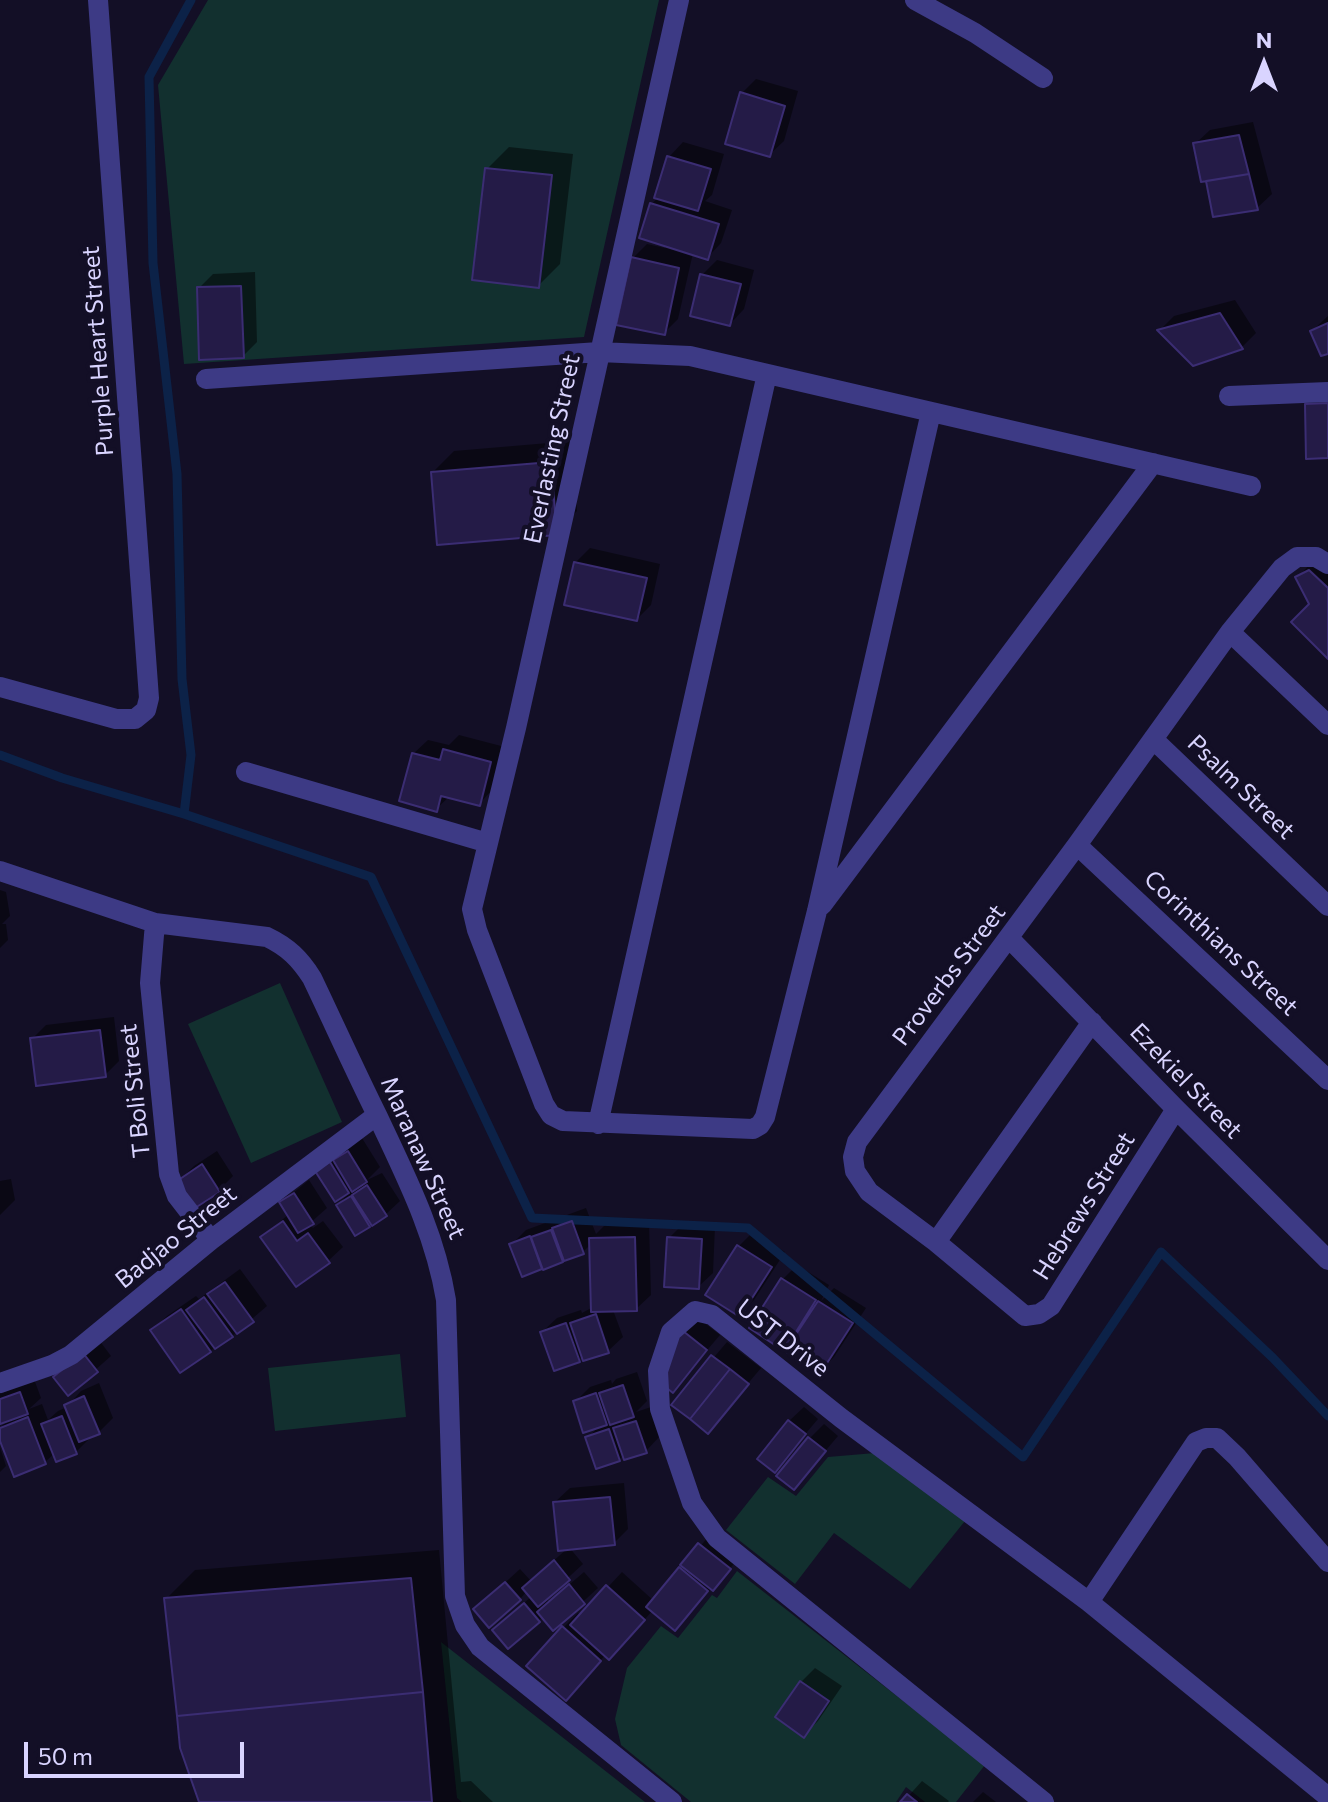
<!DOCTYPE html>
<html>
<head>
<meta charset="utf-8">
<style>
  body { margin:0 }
  #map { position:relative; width:1328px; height:1802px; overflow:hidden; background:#130f26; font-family:Commissioner,sans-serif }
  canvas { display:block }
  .north { position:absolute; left:1224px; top:24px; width:80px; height:80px; -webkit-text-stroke:6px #130f26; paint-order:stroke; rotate:0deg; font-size:22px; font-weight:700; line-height:32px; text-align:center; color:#d9d4ff }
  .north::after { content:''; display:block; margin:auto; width:28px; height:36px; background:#d9d4ff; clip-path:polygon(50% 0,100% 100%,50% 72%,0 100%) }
  .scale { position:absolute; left:24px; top:1742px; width:220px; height:36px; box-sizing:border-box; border:4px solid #d9d4ff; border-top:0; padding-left:10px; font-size:24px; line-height:28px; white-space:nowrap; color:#d9d4ff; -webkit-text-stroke:6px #130f26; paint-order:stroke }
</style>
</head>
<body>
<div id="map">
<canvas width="1328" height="1802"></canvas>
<div class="north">N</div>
<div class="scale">50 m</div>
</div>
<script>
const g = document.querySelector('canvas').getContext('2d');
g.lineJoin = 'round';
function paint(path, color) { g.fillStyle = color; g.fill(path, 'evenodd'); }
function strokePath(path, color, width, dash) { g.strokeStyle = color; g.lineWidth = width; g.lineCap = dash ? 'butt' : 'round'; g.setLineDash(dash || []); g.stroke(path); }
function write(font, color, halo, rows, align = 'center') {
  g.font = font + ' Commissioner,sans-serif'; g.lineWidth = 8; g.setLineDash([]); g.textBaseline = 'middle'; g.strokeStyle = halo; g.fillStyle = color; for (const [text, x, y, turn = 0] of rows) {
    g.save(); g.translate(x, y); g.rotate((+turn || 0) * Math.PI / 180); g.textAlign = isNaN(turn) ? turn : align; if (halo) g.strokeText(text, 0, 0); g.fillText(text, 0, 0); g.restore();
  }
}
paint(new Path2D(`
  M208,0H659L584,337L184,364L158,85Z
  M280,983L342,1122L251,1163L188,1024Z
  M400,1354L406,1417L275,1431L268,1368Z
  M875,1453L965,1521L910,1589L834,1533L795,1584L726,1530L768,1477L796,1496L828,1457Z
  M737,1571L985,1765L956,1802H925L906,1787L896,1802H691L621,1745L615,1719L627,1668L661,1626L678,1638L712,1595L717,1598Z
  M441,1642L645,1802H462L457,1798Z`), '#12302f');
paint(new Path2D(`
  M756,79L798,91L784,141L769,155L742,93Z
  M1253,122L1272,194L1257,208L1195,144L1210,130Z
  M683,142L724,154L712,195L705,201L732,210L721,243L707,258L693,253L678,319L664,333L633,258L647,244L665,248L666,245L642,237L652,204L658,197L669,157Z
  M509,147L573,154L560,264L538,286L487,169Z
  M717,260L754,270L744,309L730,324L702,275Z
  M255,272L257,342L243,356L199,288L213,274Z
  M1235,300L1256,333L1242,347L1194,364L1160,330L1174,316Z
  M1328,316V351L1312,331Z
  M572,441L577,511L556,533L433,472L454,451Z
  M590,548L660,564L651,605L637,619L575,563Z
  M1328,560V656L1312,604L1297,578L1311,563Z
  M459,735L505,747L493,789L479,804L450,796L436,809L413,754L428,740L449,745Z
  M0,890L6,892L10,916L2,924H6L8,940L0,948Z
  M114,1017L119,1061L105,1075L32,1039L46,1025Z
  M362,1138L380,1167L367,1180L382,1173L400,1201L385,1215L369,1226L338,1205L351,1190L335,1200L318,1172Z
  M217,1151L233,1176L219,1190L195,1205L179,1181L194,1166Z
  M11,1179L15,1200L0,1215V1181Z
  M309,1180L327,1208L309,1224L313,1228L323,1221L343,1247L328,1261L262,1237L289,1214L282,1202Z
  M586,1208L596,1234L605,1225L649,1223L651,1295L636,1309L613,1310L623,1337L608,1351L585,1359L583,1355L579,1360L542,1332L557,1318L581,1310L582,1313L593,1307L591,1244L583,1252L523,1274L512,1244L526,1230Z
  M683,1224L715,1226L713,1273L698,1287L669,1238Z
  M753,1232L785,1252L754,1300L739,1315L707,1294L739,1246Z
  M797,1265L829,1285L821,1301L834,1288L866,1308L834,1357L820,1371L795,1337L783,1348V1279Z
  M240,1269L267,1306L232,1336L210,1351L152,1330L167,1316L196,1296L199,1299Z
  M694,1315L720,1335L673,1390L656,1358Z
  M99,1340L111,1356L68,1394L55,1378Z
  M727,1342L761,1368L708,1431L674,1404Z
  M637,1372L647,1401L636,1412L651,1407L660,1436L646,1451L624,1454L619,1460L588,1438L599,1426L575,1402L590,1387L611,1380L612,1384L616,1379Z
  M34,1379L41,1398L29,1409L42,1404L48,1420L58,1411L67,1407L81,1391L99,1383L113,1418L99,1432L89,1436L90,1438L76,1452L55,1453L45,1462L0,1436V1428L10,1418L0,1422V1394Z
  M804,1407L818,1419L774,1471L789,1421Z
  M824,1424L838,1436L794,1488L810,1438Z
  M0,1447L6,1466L0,1472Z
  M624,1483L628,1529L614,1543L555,1502L570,1488Z
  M714,1530L743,1554L675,1628L653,1610L624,1643L606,1654L580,1684L529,1666L564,1627L578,1613L581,1616L622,1572L654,1601Z
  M569,1547L583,1564L546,1598L549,1602L584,1572L598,1588L554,1628L543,1616L539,1621L509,1616L532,1596L527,1591L520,1599L476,1609L520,1569L531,1581Z
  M439,1550L461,1782L471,1781L493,1802H201L166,1599L195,1570Z
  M815,1668L842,1686L818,1721L804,1735L801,1682Z
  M922,1781L949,1801L948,1802H903Z
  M983,1792L996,1802H973Z`), '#0007');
strokePath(new Path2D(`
  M0,755L62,778L184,814L371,877L532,1218L748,1228L1023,1457L1161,1252L1273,1358L1328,1416
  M184,814L191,755L182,679L177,474L153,263L149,77L191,0`), '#0c2248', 9);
const building = new Path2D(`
  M740,92L785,106L770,157L725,144Z
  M1239,135L1249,174L1201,182L1193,143Z
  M667,156L711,169L698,211L654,198Z
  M485,168L552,175L539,288L472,280Z
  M1249,174L1258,210L1213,217L1206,181Z
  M650,203L719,224L708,260L639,238Z
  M631,257L679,268L665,335L616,325Z
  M700,274L741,284L730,326L690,316Z
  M241,286L244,358L199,360L197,287Z
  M1220,313L1243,349L1193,366L1157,330Z
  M1328,323V354L1321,356L1310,331Z
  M1328,403V458L1306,459L1305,404Z
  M551,462L557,535L437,545L431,472Z
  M574,562L647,578L637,621L564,605Z
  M1309,570L1328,588V659L1291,622L1309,604L1295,577Z
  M443,749L491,762L480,806L441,796L437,812L399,801L412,753L440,760Z
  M100,1030L106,1077L36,1086L30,1038Z
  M348,1151L367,1182L352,1192L333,1160Z
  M330,1162L349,1193L335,1202L315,1171Z
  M202,1164L220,1192L195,1208L177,1181Z
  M367,1185L387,1216L372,1226L352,1195Z
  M294,1193L314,1224L298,1233L279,1202Z
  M351,1196L370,1227L355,1236L336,1205Z
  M283,1221L297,1241L308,1233L330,1263L296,1287L260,1237Z
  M572,1221L584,1254L564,1261L552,1228Z
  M551,1230L563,1262L543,1270L531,1237Z
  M530,1236L542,1269L522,1277L509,1244Z
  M635,1237L637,1311L591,1312L589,1238Z
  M667,1237L702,1239L699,1289L664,1287Z
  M737,1245L772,1267L740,1317L705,1295Z
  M781,1278L816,1300L784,1351L749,1328Z
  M225,1282L254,1322L237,1334L207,1294Z
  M204,1297L233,1337L215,1349L186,1310Z
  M818,1301L853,1323L820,1374L785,1351Z
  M181,1309L211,1352L180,1373L150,1330Z
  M596,1314L609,1353L583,1361L570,1323Z
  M566,1323L580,1362L554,1371L540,1332Z
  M678,1327L707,1350L673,1393L653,1377Z
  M83,1353L98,1372L68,1396L53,1377Z
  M711,1355L730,1369L690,1419L671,1405Z
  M730,1369L749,1384L708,1434L690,1419Z
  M623,1385L634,1417L610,1425L599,1393Z
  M20,1392L28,1414L0,1424V1399Z
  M596,1393L607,1425L583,1433L573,1401Z
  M84,1396L100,1434L79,1442L64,1405Z
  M62,1416L77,1454L56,1462L41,1424Z
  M28,1417L46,1464L14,1477L0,1441V1428Z
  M788,1420L806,1434L775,1473L757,1459Z
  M636,1421L647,1453L624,1460L613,1428Z
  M609,1429L620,1461L596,1469L585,1437Z
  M808,1437L826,1451L794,1490L776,1476Z
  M610,1497L615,1545L558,1551L553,1502Z
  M698,1543L731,1569L713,1591L680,1565Z
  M554,1560L570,1580L538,1607L522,1588Z
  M679,1567L708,1591L675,1631L646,1607Z
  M411,1578L423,1692L177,1716L164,1598Z
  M505,1582L521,1600L489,1628L473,1609Z
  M569,1584L585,1604L553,1631L537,1612Z
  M606,1585L645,1620L609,1660L570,1625Z
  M524,1603L540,1622L508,1649L492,1630Z
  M562,1626L601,1661L566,1701L526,1666Z
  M800,1681L829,1701L804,1738L775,1717Z
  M423,1692L432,1802H199L180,1748L177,1716Z
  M907,1794L917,1802H900Z`);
paint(building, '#241b47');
strokePath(building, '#3b2d73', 2);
strokePath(new Path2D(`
  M679,0L516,728L472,909L477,930L544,1104L551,1115L563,1121L753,1129L760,1125L765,1117L817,911L931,412
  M915,0L975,33L1043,78
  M206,379L599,352L690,356L1251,486
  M1229,396L1328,392
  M1230,632L1328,725
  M0,687L116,719H135L146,710L149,698L98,0
  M1153,739L1328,906
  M246,772L488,843
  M1077,845L1328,1080
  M0,871L155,923L267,937C288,947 300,959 312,978C334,1024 355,1071 378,1117C406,1177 435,1233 446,1300L455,1596L465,1625L480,1647L672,1802
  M822,905L1153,463
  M155,923L150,983L169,1174L177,1196L211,1240
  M1009,938L1176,1109L1328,1260
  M1176,1109L1051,1306L1039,1314L1025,1316L936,1242L869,1192L855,1171L853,1157L857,1142L1077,845L1230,632L1282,568L1297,557H1316L1328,564
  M598,1124L767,374
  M936,1242L1092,1022
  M0,1383L52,1365L71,1355L211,1240L377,1115
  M1089,1602L1196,1442L1206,1438H1217L1237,1457L1328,1562
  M1044,1802L717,1538L692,1503L660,1409L658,1371L671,1332L695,1311L712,1315L841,1418L1089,1602L1328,1797`), '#3d3a85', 20);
write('24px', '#d9d4ff', '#130f26', [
  ["Purple Heart Street",98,351,-94],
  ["Everlasting Street",552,449,-78],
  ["Psalm Street",1241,787,44],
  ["Corinthians Street",1221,943,43],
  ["Proverbs Street",949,975,-53],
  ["Ezekiel Street",1186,1081,46],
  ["T Boli Street",135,1091,-96],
  ["Maranaw Street",423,1158,66],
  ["Hebrews Street",1084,1206,-58],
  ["Badjao Street",176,1237,-39],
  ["UST Drive",783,1338,38]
]);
</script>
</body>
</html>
